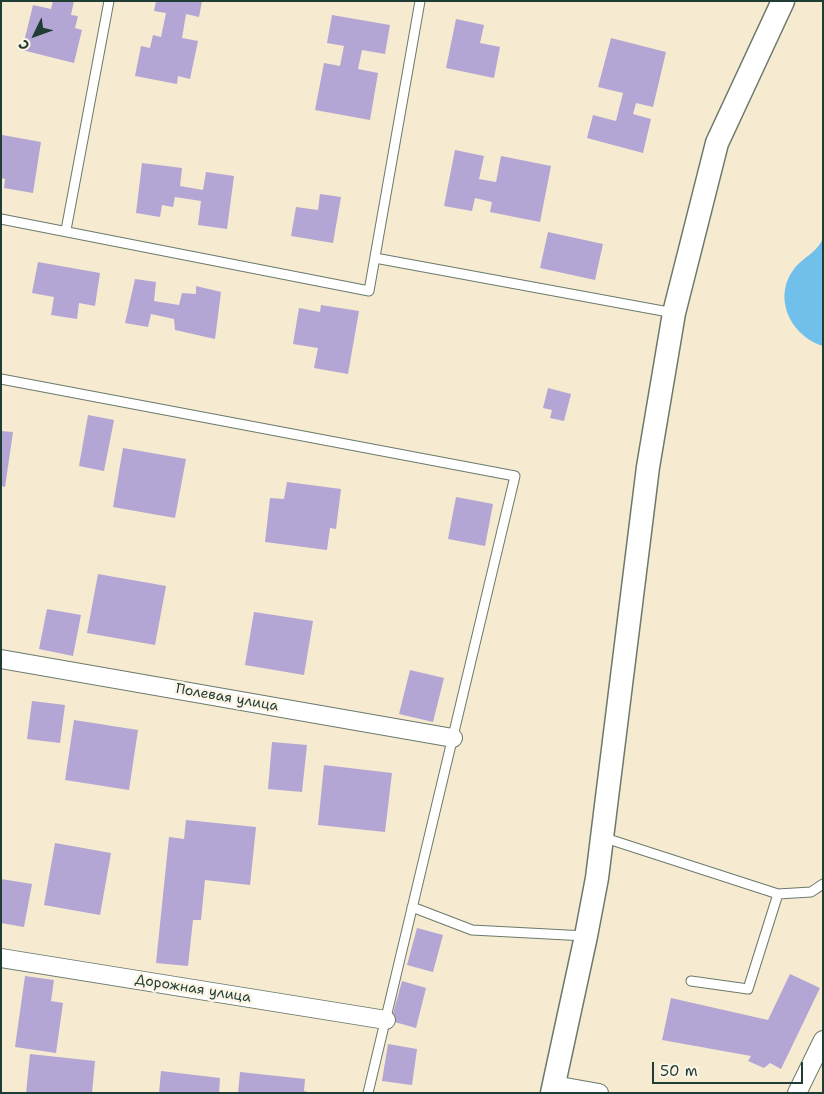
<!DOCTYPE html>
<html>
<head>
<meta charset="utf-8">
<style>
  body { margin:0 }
  #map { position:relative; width:824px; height:1094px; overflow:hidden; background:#f6ead1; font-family:"Shantell Sans",sans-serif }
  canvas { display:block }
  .frame { position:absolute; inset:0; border:2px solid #1f3d34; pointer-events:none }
  .north { position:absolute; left:10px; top:10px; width:50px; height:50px; -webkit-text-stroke:4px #fcf5e5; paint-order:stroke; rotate:228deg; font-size:14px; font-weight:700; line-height:20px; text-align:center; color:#1f3d34 }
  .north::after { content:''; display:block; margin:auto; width:18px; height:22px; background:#1f3d34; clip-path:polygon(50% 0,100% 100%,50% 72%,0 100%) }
  .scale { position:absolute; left:652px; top:1062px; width:151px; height:22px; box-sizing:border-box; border:2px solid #1f3d34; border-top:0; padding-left:6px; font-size:15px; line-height:18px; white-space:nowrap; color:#1f3d34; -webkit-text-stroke:4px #fcf5e5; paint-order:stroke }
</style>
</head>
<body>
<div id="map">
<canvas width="824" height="1094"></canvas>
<div class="frame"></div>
<div class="north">С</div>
<div class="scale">50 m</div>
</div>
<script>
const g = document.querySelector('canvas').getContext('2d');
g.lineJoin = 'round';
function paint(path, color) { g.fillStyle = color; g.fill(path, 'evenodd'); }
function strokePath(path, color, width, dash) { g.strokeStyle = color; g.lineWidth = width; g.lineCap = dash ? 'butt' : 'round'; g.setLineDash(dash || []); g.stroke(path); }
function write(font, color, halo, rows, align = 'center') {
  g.font = font + ' "Shantell Sans",sans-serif'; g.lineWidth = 5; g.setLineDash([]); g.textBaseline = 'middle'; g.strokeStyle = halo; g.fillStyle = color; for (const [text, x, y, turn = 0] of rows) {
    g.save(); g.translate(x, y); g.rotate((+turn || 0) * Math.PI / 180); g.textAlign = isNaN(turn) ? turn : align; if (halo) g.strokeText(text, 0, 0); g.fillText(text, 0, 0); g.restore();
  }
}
paint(new Path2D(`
  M823,238V346C791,336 772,298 794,269C803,257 817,253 823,238Z`), '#71c0ec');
paint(new Path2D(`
  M53,1H74L71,15L78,16L75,28L82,30L74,63L22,50L33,5L51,9Z
  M156,1H202L199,17L186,14L182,38L198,41L190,79L178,76L177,84L135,76L141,46L150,48L153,35L161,37L166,13L154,11Z
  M332,15L390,25L385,54L362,50L358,69L378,73L370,120L315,110L324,63L340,66L344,46L327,43Z
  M456,19L484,25L480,43L500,47L494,78L446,68Z
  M611,38L666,52L653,107L636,103L633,114L651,119L643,153L587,138L593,115L616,121L623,93L598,87Z
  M2,135L41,142L33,193L4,188L5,179L1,178Z
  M455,150L484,156L479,179L496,182L501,156L551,166L540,222L490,212L492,202L475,198L472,211L444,206Z
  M142,163L182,168L180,186L203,190L206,172L234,176L227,229L198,225L201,201L175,197L173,207L162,205L160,217L136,213Z
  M320,194L341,197L333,243L291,236L296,207L318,210Z
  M548,232L603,244L595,280L540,268Z
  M38,262L100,273L95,306L79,303L77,319L51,315L54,297L32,293Z
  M135,279L156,282L154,301L179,305L182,293L196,294V286L221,292L215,339L175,330L174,319L151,314L148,327L125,323Z
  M321,305L359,311L348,374L314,368L318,348L293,344L299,308L320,312Z
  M548,388L571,394L564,421L550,418L552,410L543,408Z
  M88,415L114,420L104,471L79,466Z
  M1,431L13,432L5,487L1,486Z
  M123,448L186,459L175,518L113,507Z
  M287,482L341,489L336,529L330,528L327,550L265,542L270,498L284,499Z
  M456,497L493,504L485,546L448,539Z
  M98,574L166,586L155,645L87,633Z
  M47,609L81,615L73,656L39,649Z
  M254,612L313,621L304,675L245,665Z
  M410,670L444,678L433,722L399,714Z
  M32,701L65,705L60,743L27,739Z
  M74,720L138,730L129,790L65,780Z
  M272,742L307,745L302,792L268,789Z
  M324,765L392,773L385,832L318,825Z
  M186,820L256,827L250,885L205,880L201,920H193L188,966L156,963L169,837L184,839Z
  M55,843L111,853L100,915L44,905Z
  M1,879L32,884L24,927L1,923Z
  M417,928L443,935L433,972L407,965Z
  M790,974L820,988L781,1069L770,1063L764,1068L748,1061L751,1056L662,1040L671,998L768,1020Z
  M25,976L54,980L51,1001L63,1003L56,1053L15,1047Z
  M402,981L426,988L416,1028L391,1021Z
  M388,1044L417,1049L412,1085L382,1081Z
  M30,1054L95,1061L92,1093H26Z
  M161,1071L220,1078L219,1093H159Z
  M240,1072L305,1079L304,1091L312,1093H238Z`), '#b3a6d4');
const service = new Path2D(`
  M1,219L369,291L420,1
  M66,230L109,1
  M375,258L674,313
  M1,379L515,476L368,1093
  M602,837L778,894L811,892L823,884
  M412,907L472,930L586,936
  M691,981L748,989L778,894`);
const minor = new Path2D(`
  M1,659L453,738
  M1,958L386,1020
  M554,1085L599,1093
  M797,1093L823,1040`);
const tertiary = new Path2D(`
  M552,1093L586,936L597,878L648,467L674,313L717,143L783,1`);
strokePath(service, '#6a7a6b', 11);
strokePath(minor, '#6a7a6b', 20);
strokePath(tertiary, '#6a7a6b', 25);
strokePath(service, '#fff', 9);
strokePath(minor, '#fff', 18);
strokePath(tertiary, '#fff', 22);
write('14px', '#1f3d34', '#fcf5e5', [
  ["Полевая улица",227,698,10],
  ["Дорожная улица",193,989,9]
]);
</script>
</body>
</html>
